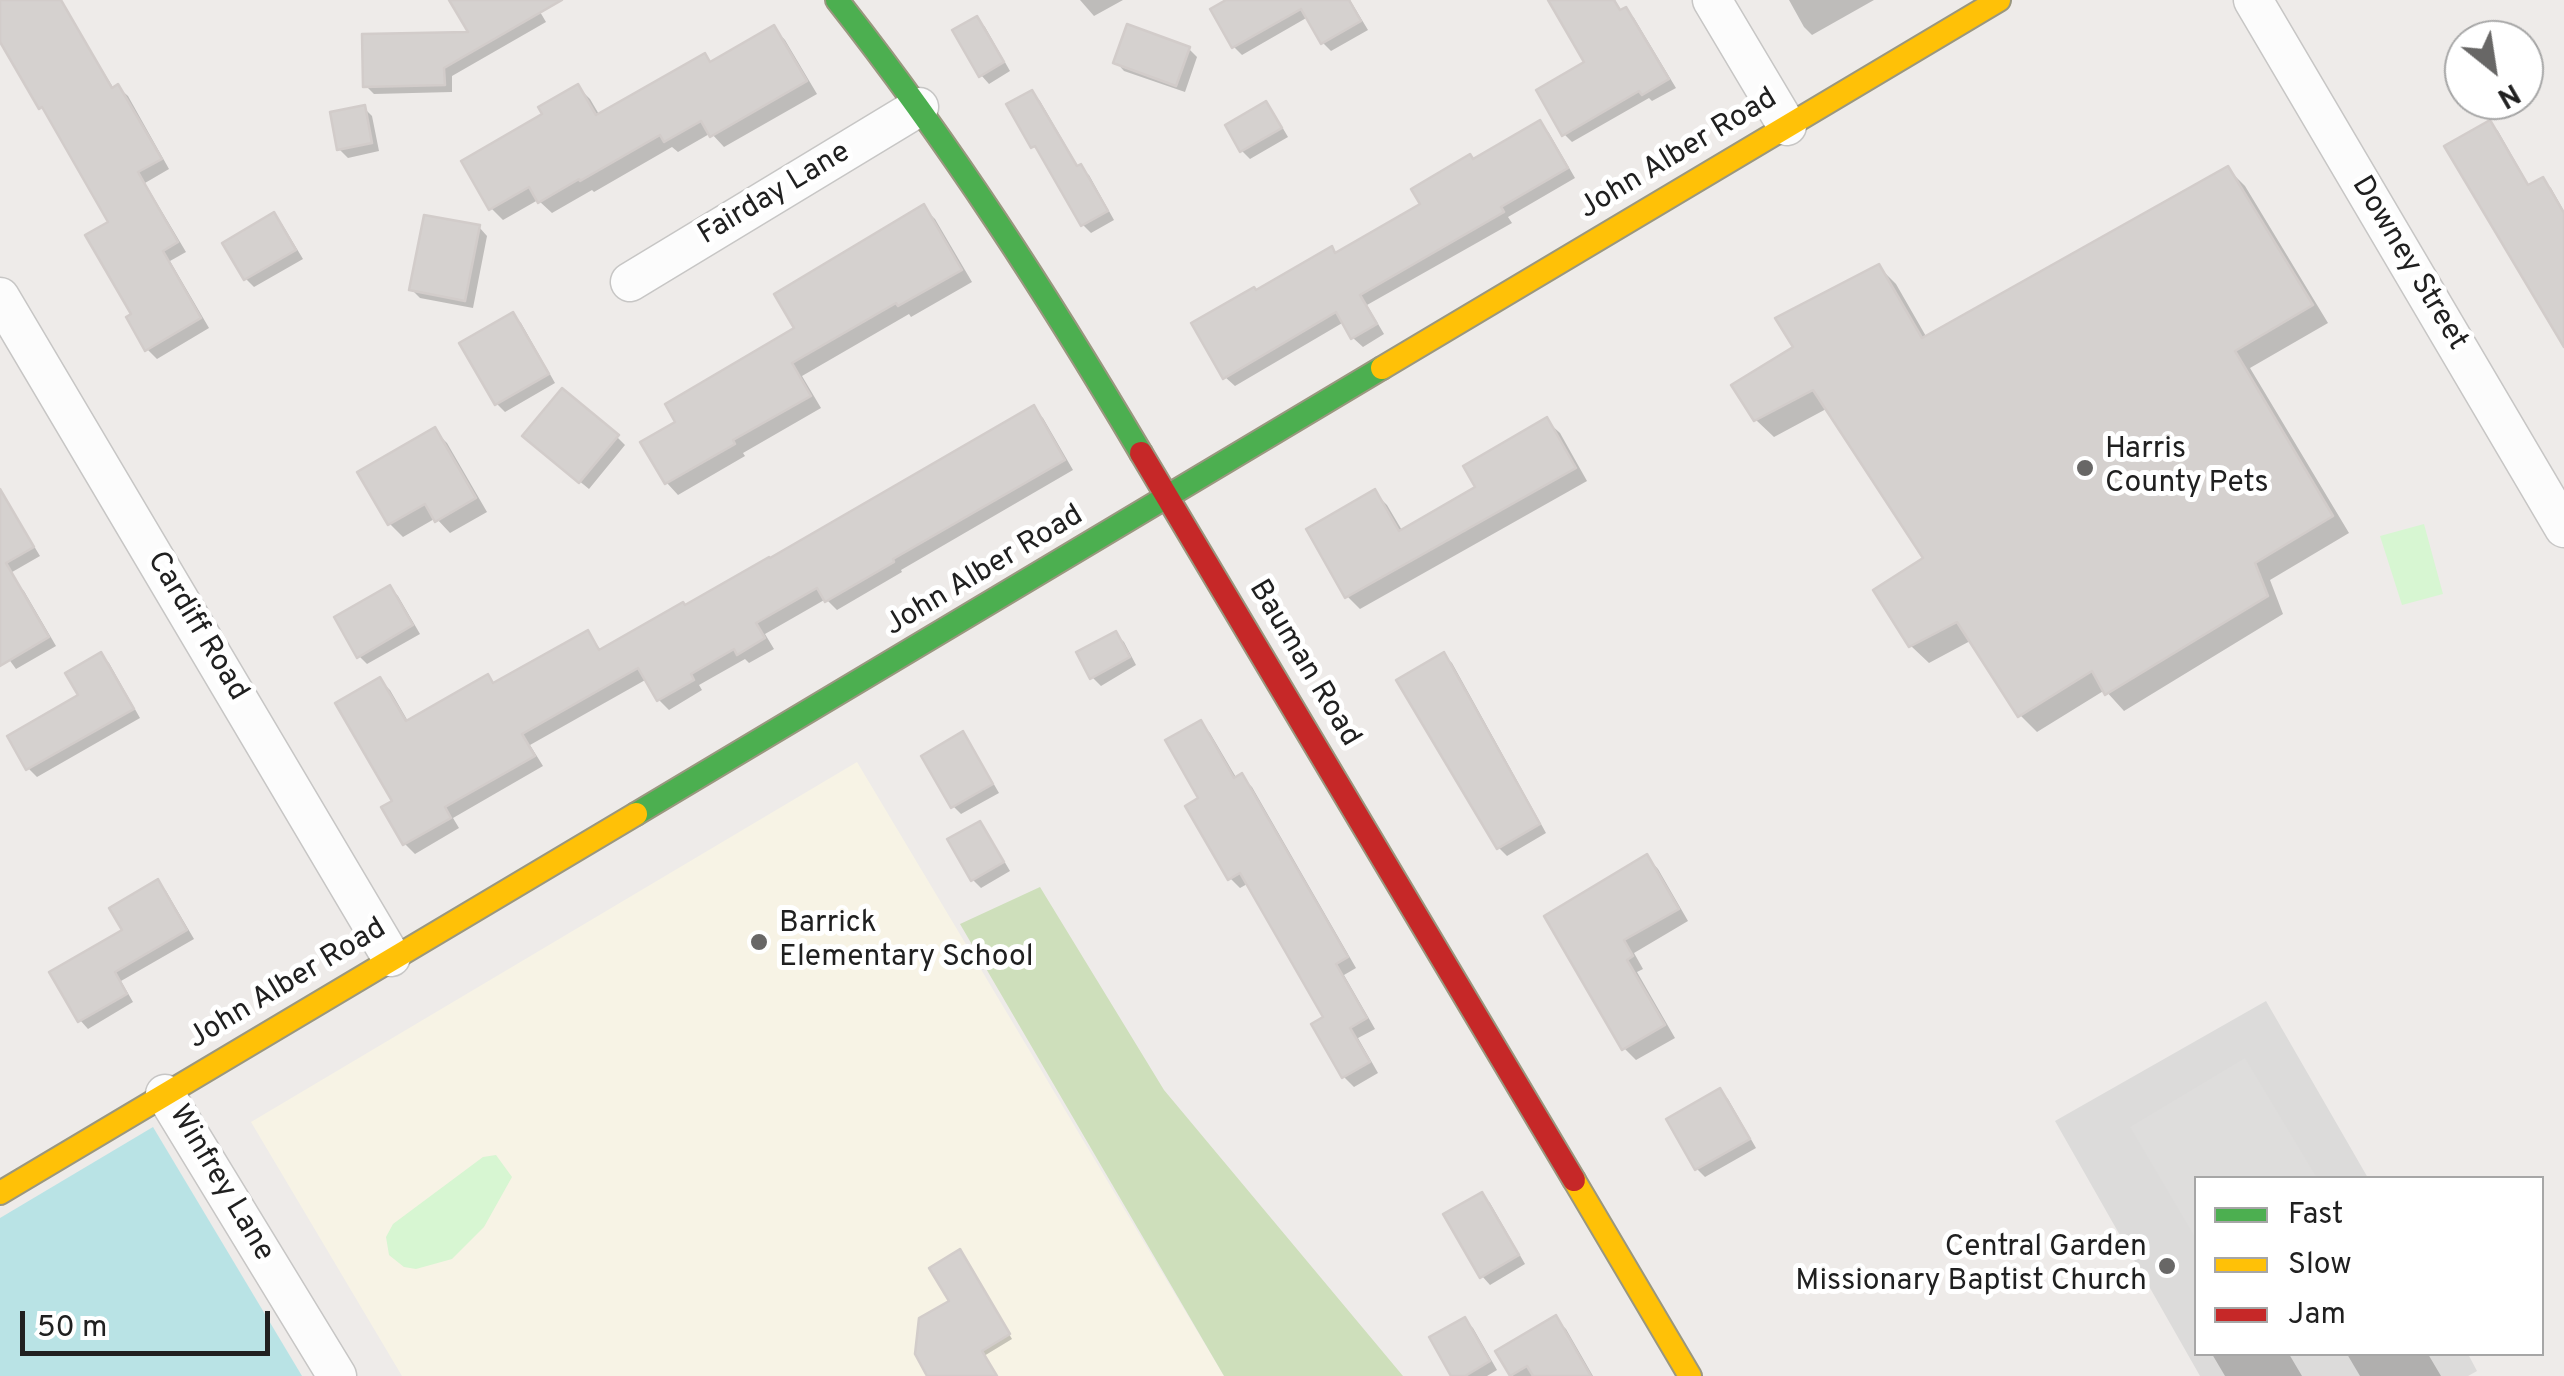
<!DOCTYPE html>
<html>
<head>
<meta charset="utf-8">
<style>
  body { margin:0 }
  #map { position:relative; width:2564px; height:1376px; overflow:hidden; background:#eeebe9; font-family:Overpass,sans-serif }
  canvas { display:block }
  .legend { position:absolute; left:2194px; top:1176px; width:350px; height:180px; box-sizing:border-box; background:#fff; border:2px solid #a6a6a6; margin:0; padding:12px 18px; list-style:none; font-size:30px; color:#202020 }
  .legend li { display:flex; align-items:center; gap:20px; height:50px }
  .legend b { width:50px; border:2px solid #a6a6a6 }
  .north { position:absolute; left:2444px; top:20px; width:100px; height:100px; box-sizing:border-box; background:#fff; border:2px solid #a6a6a6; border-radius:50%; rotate:150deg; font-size:28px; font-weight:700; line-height:40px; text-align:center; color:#202020 }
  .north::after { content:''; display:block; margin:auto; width:35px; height:45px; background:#686766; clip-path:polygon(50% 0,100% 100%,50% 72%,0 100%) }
  .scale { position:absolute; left:20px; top:1311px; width:250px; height:45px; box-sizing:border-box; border:5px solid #202020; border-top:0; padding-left:12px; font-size:30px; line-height:35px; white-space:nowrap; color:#202020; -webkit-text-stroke:8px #fff; paint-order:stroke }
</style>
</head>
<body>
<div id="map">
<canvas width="2564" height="1376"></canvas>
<ul class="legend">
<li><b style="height:12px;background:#4caf50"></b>Fast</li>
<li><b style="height:12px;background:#ffc107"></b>Slow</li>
<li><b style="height:12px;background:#c62828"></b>Jam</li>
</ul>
<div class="north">N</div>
<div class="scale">50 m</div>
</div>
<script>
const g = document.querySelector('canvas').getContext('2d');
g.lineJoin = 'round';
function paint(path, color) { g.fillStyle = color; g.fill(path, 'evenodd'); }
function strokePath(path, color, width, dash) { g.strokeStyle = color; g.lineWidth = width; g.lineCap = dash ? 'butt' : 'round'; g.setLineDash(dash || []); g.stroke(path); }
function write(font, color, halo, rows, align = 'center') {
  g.font = font + ' Overpass,sans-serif'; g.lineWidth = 10; g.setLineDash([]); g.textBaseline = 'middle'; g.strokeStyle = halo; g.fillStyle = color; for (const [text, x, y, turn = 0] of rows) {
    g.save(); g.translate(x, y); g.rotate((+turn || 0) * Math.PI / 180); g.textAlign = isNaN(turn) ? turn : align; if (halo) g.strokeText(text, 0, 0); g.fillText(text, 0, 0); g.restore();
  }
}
paint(new Path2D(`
  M857,762L1224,1376H402L251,1122Z`), '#f7f3e5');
paint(new Path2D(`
  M2266,1001L2368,1178H2196V1354H2468L2477,1371L2468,1376H2200L2055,1121Z`), '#dcdbda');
paint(new Path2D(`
  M1040,887L1164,1090L1403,1376H1224L960,924Z`), '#cedfbb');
paint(new Path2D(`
  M2424,524L2443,594L2402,605L2380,536Z
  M496,1155L512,1177L484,1227L452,1259L416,1269L404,1267L389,1255L386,1237L393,1224L483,1157Z`), '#d7f6d2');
paint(new Path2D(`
  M2245,1058L2317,1178H2196V1239L2130,1127Z`), '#dedddc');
paint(new Path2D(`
  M153,1127L302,1376H0V1218Z`), '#b9e3e5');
paint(new Path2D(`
  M0,0H60L114,89L118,87L128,96L169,169L145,183L186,252L170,261L209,328L157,359L147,349L134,315L112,223L51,118L41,107L0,38Z
  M452,0H533L546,22L452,76V92L374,94L365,85L472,35Z
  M1080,0H1123L1094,16Z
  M1231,0H1350L1368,30L1331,51L1323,43L1308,17L1242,55L1234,47Z
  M1555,0H1615L1622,12L1626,10L1634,18L1676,88L1652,101L1649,98L1572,142L1564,134L1588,63Z
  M1789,0H1874L1812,35L1804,27Z
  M977,19L985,27L1010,71L989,84L981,75Z
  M774,28L785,40L817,94L724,147L711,133L678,152L672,147L594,192L592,190L552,213L538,200L503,220L491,208L545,115L578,87L590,99L600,116L705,57L712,63Z
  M1189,49L1197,57L1185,92L1124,71L1116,62Z
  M1032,93L1040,101L1079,168L1089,175L1114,220L1091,233L1083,225L1042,154L1033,146Z
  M1266,104L1274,113L1288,137L1250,159L1242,151Z
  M364,108L372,116L379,151L348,158L339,149Z
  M1540,123L1549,133L1575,178L1508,217L1512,223L1367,305L1384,334L1363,347L1353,338L1344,322L1235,386L1225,377L1256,293L1336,255L1423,204L1474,161Z
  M2490,123L2498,131L2530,187L2542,180L2551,188L2564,211V342Z
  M2228,169L2245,186L2328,323L2250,368L2349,533L2270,580L2283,614L2124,711L2105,690L2037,732L2020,715L1972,640L1929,663L1911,646L1927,559L1828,408L1774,437L1756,420L1796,348L1879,267L1896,284L1927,338Z
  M923,207L935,219L972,282L911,317L909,314L802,376L821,408L743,453L745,456L678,495L667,483L678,423L797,329Z
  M274,215L282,224L303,259L254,287L246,279Z
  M479,227L487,236L473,308L420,298L412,290Z
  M513,315L521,323L555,383L505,412L497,404L462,344Z
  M1033,408L1043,418L1073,470L901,570L902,572L837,610L826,599L765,634L774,649L749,663L745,659L699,685L702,690L669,710L659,700L647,679L530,745L543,766L453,818L459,828L415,854L405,844L396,802L380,680L390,690L409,723L495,685L587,634L602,651L685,608Z
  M1547,421L1560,433L1587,481L1360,609L1347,596L1374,492L1387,505L1403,532L1478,488Z
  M434,430L447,443L487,512L450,533L436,518L403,537L390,524L361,472Z
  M617,437L625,445L589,489L534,444Z
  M0,490L40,556L0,579Z
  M16,583L24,591L56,646L16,669L0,647V592Z
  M390,588L398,596L420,634L367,664L359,656Z
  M1116,634L1124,642L1136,665L1101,686L1092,677Z
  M101,655L109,663L140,718L37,777L28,768L82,696Z
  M1444,655L1452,663L1546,833L1507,856L1499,848Z
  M1200,723L1210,733L1237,779L1241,776L1252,787L1356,968L1344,975L1375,1029L1358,1038L1378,1073L1354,1087L1344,1077L1326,1018L1249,883L1240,888L1230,878L1202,799Z
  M962,735L970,743L999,793L961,814L953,806Z
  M979,824L987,832L1010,871L981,888L973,880Z
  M1647,857L1658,869L1688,921L1634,953L1643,969L1637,972L1675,1038L1636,1060L1624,1048L1547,917Z
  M157,882L166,891L194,939L121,981L133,1002L88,1029L80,1020L125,931Z
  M1720,1091L1728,1099L1756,1148L1705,1177L1697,1169Z
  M1482,1195L1490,1203L1525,1264L1490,1285L1482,1276Z
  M963,1256L1012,1339L984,1356L996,1376H930Z
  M1556,1319L1566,1329L1593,1376H1513L1498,1352Z
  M1464,1320L1473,1328L1497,1370L1487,1376H1454Z
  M2212,1354H2289L2302,1376H2225Z
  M2347,1354H2428L2441,1376H2360Z`), '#0003');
const building = new Path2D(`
  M0,0H61L112,88L118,84L162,159L138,172L178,242L163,251L201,318L145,351L126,317L131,314L85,235L108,222L42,107L39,109L0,42Z
  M449,0H562L444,68L445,85L363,87L362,34L468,32Z
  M1226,0H1349L1361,21L1321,44L1301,9L1232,48L1210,9Z
  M1548,0H1614L1620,10L1626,7L1669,79L1642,95L1639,91L1562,136L1536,90L1584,62Z
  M977,16L1004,62L979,77L952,30Z
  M1127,24L1190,47L1176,86L1113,63Z
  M774,25L807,81L710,137L701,121L664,142L660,135L580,181L579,179L538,203L529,187L489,210L461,161L542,114L538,107L578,84L596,115L705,53L710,62Z
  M1032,90L1077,166L1081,164L1108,211L1081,226L1035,146L1031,148L1006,104Z
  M1266,101L1282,128L1240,152L1225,125Z
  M365,105L372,143L337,150L330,112Z
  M1540,120L1568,168L1501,207L1504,212L1360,295L1377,324L1351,339L1336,312L1223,379L1191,323L1254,287L1256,290L1332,246L1335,253L1420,204L1411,189L1470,154L1473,159Z
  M2490,120L2528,185L2543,177L2564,213V347L2444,146Z
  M2228,166L2313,305L2235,351L2333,516L2255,563L2268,596L2105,695L2092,671L2018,717L1957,622L1909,647L1873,590L1923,558L1813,390L1754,421L1731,385L1793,347L1775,318L1879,264L1922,338Z
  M924,204L962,270L898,306L896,303L792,363L811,396L733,440L735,444L665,484L640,442L675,422L665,404L794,328L774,294Z
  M274,212L296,250L244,280L222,243Z
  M424,215L480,225L465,301L409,290Z
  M513,312L549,374L495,405L459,343Z
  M562,388L619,435L579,483L522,436Z
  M1034,405L1065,460L893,559L894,562L825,602L817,588L756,623L765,638L737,655L734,649L691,674L694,680L657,701L638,668L522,734L535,756L445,807L451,818L403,845L381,807L392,801L335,703L380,677L406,721L488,674L493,683L588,630L599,650L683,602L685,605L769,557L770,558Z
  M1547,417L1576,468L1345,598L1306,529L1375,489L1399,531L1475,487L1463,466Z
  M435,427L476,498L435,522L425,504L388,525L357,472Z
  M0,489L34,547L6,563L49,637L0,666Z
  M390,585L413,625L357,658L334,617Z
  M1116,631L1130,657L1090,679L1076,652Z
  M101,652L134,709L26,770L7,736L78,695L65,673Z
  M1444,652L1540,824L1497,849L1396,680Z
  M1201,720L1234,778L1242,773L1348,957L1336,964L1367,1018L1350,1028L1370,1062L1342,1078L1311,1024L1323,1017L1240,873L1228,880L1185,806L1198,798L1165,740Z
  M963,731L993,784L951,808L921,756Z
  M980,821L1004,862L971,881L947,839Z
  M1647,854L1679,909L1624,940L1633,956L1627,960L1665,1025L1622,1050L1544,916Z
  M158,879L187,930L115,972L127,994L78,1022L49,972L122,930L109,908Z
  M1720,1088L1750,1139L1695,1170L1666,1119Z
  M1482,1192L1519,1255L1480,1278L1443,1214Z
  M960,1249L1010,1334L982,1351L997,1376H927L915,1354L919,1318L949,1301L929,1268Z
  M1556,1315L1591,1376H1533L1527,1366L1510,1376L1495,1351Z
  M1465,1317L1490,1361L1465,1376H1451L1429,1337Z`);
paint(building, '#d5d1cf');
strokePath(building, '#d2ccca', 2.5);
const street = new Path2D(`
  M1712,0L1787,126
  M2253,0L2564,528
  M630,282L919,107
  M0,297L391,957
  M165,1094L337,1376`);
const fast = new Path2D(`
  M837,0C950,143 1048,296 1141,453
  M636,814L1382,368`);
const slow = new Path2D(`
  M1382,368L1999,0
  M1574,1180L1690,1376
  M0,1193L636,814`);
const jam = new Path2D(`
  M1141,453L1574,1180`);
strokePath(street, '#c7c6c5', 41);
strokePath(fast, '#9a977f', 26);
strokePath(slow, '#9a977f', 26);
strokePath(jam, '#9a977f', 26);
strokePath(street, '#fcfcfc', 38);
strokePath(fast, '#4caf50', 22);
strokePath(slow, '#ffc107', 22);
strokePath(jam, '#c62828', 22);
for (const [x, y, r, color] of [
  [2085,468,10,"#686766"],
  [759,942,10,"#686766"],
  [2167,1266,10,"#686766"]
]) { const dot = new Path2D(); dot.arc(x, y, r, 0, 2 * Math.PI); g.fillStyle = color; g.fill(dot); strokePath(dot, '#fff', 4); }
write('30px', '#202020', '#fff', [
  ["John Alber Road",1679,155,-31],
  ["Fairday Lane",775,195,-31],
  ["Downey Street",2408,264,59],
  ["John Alber Road",985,572,-31],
  ["Cardiff Road",196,627,59],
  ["Bauman Road",1303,664,59],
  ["John Alber Road",288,985,-31],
  ["Winfrey Lane",220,1184,59]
]);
write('30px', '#202020', '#fff', [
  ["Harris",2105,451],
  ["County Pets",2105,485],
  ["Barrick",779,925],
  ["Elementary School",779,959],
  ["Central Garden",2147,1249,"right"],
  ["Missionary Baptist Church",2147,1283,"right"]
], 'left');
</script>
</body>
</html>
